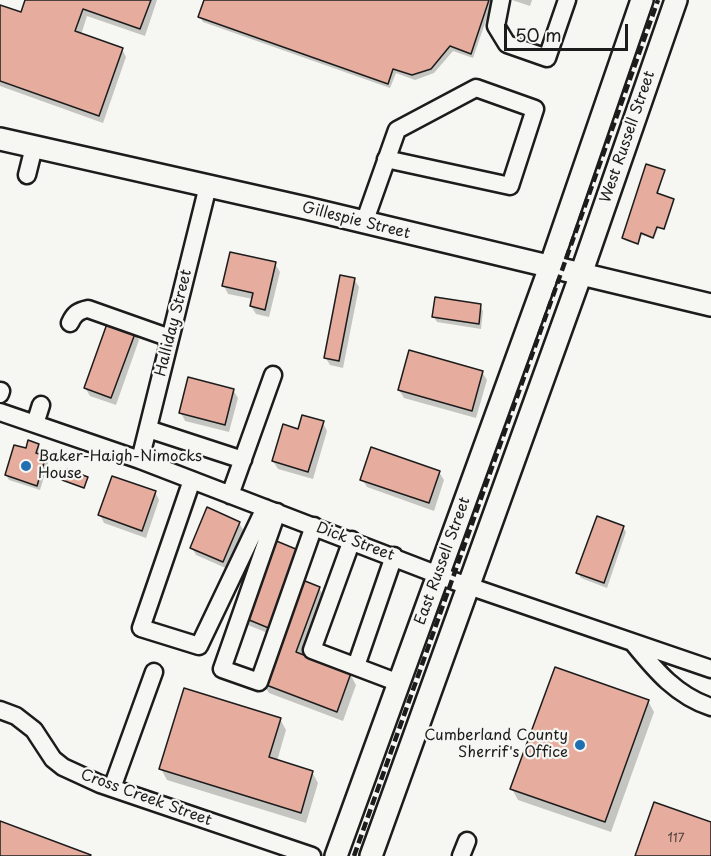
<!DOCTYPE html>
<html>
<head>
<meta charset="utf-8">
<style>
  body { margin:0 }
  #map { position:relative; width:711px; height:856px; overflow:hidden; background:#f6f6f2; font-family:"Playpen Sans",sans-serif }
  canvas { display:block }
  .scale { position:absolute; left:504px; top:24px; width:124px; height:27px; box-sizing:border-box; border:3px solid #1c1c1c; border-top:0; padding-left:8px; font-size:18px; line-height:21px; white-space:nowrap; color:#1c1c1c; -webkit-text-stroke:4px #f6f6f2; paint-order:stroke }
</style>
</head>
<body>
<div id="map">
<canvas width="711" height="856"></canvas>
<div class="scale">50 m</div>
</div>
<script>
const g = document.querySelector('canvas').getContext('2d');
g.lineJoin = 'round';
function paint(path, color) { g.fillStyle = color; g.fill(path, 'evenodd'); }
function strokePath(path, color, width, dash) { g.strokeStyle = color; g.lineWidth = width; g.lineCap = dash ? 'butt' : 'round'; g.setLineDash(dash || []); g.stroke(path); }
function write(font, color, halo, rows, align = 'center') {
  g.font = font + ' "Playpen Sans",sans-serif'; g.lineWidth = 4.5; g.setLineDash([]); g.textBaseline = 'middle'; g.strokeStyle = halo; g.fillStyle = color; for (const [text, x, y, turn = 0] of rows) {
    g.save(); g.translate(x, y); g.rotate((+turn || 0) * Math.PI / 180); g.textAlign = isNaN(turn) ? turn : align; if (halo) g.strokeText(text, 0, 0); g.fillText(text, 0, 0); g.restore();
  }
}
paint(new Path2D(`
  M27,0H157L145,36L87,16L81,35L122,49L126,57L103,123L0,86V7L22,14Z
  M206,0H493L473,58L453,51L434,73L415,80L396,73L390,88L203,22L200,17Z
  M512,0H532L530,6Z
  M664,172L658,195L674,202L665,230L658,228L654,239L642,235L638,245L624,240Z
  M275,264L280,272L269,317L256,314L251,306L253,299L228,294L224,286Z
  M354,279L359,287L343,368L330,365L325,357Z
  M480,306L483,311L481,329L437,322L434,317Z
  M135,332L139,340L116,405L90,396L85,388Z
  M482,372L487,380L476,418L404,398L399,390Z
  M233,390L238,398L229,432L185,421L181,413Z
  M323,423L327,431L313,479L278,469L273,461L299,431Z
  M38,445L41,450L39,456L45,458L48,463L40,490L9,480L6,475Z
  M439,472L444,480L434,511L367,487L362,479Z
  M87,478L85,489L64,480Z
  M155,492L159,500L146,538L104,523L100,515Z
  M239,523L244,531L228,569L196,555L192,548Z
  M623,527L626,532L607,588L581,578L578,573Z
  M319,588L325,599L304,657L350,674L356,685L343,721L269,693L263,683L275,636L248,625L243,617Z
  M648,701L654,712L611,832L518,800L512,789Z
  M280,719L286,730L277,761L312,772L318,783L306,823L167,780L161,769Z`), '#0003');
const building = new Path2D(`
  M25,0H151L140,29L83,9L75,31L123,48L99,116L0,81V5L21,12Z
  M204,0H489L471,54L450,46L431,69L412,75L393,69L388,84L198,17Z
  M646,164L665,170L657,193L674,199L664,229L657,227L653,238L641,233L638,244L622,238Z
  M230,252L276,262L265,310L250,306L253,293L222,286Z
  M340,275L355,278L339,361L324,358Z
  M435,297L481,304L479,324L432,317Z
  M108,321L136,331L111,398L84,388Z
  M409,350L483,371L472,411L398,390Z
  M188,377L234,389L225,425L179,413Z
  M302,415L324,421L308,472L272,461L283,424L298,429Z
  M28,440L39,444L36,453L46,456L37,486L5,475L14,445L26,448Z
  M371,447L440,471L429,503L360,480Z
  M66,469L88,477L84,488L62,480Z
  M112,476L156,491L142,531L98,515Z
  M207,507L240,522L223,562L190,548Z
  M597,516L624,526L604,583L576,573Z
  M274,540L303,552L271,629L242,617Z
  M300,579L320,587L296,652L351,673L337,712L261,683Z
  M555,667L649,700L605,822L510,789Z
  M184,688L281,718L269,757L313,771L301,813L159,769Z
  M654,802L711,822V856H635Z
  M0,821L91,855L90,856H0Z`);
paint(building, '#e6ad9f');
strokePath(building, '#1c1c1c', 1.5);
const minor = new Path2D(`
  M501,0L496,26L507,44L547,58L567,0
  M27,175L34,147
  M364,223L397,130L476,88L535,109L510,186L386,159
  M70,323C74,314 78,311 88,309L170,338
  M0,394L1,391
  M0,412L140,460L454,581L711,669
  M35,424L41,405
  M148,429L243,460
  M140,460L208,186
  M192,480L141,628L199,646L265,508
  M230,495L273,375
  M277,512L222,669L259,682L314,526
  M352,540L312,650L399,683
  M634,644C656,671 677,696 711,707
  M356,666L394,556
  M0,710L16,716L34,730L53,759L63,767L100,784L312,856
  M112,788L154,672
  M461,856L467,841`);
const major = new Path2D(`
  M0,139L306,208L711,305
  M336,856L550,267L642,0
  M371,856L581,274L676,0`);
strokePath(minor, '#1c1c1c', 21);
strokePath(major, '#1c1c1c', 26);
strokePath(minor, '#f6f6f2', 16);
strokePath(major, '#f6f6f2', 21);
strokePath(new Path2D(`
  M354,856L658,0`), '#1c1c1c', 4.5, [9, 4.5]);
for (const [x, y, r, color] of [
  [26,466,6,"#1f6fb2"],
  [580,745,6,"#1f6fb2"]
]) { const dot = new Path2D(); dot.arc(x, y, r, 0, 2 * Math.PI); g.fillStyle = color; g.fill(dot); strokePath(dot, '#f6f6f2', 2); }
write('12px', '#4e403d', null, [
  ["117",676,839]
]);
write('15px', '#1c1c1c', '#f6f6f2', [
  ["West Russell Street",628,137,-71],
  ["Gillespie Street",356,221,14],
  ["Halliday Street",174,323,-76],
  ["Dick Street",355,542,21],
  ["East Russell Street",443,561,-70],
  ["Cross Creek Street",146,798,20]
]);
write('15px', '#1c1c1c', '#f6f6f2', [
  ["Baker-Haigh-Nimocks",38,457],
  ["House",38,474],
  ["Cumberland County",568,736,"right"],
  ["Sherrif's Office",568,753,"right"]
], 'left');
</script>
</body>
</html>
